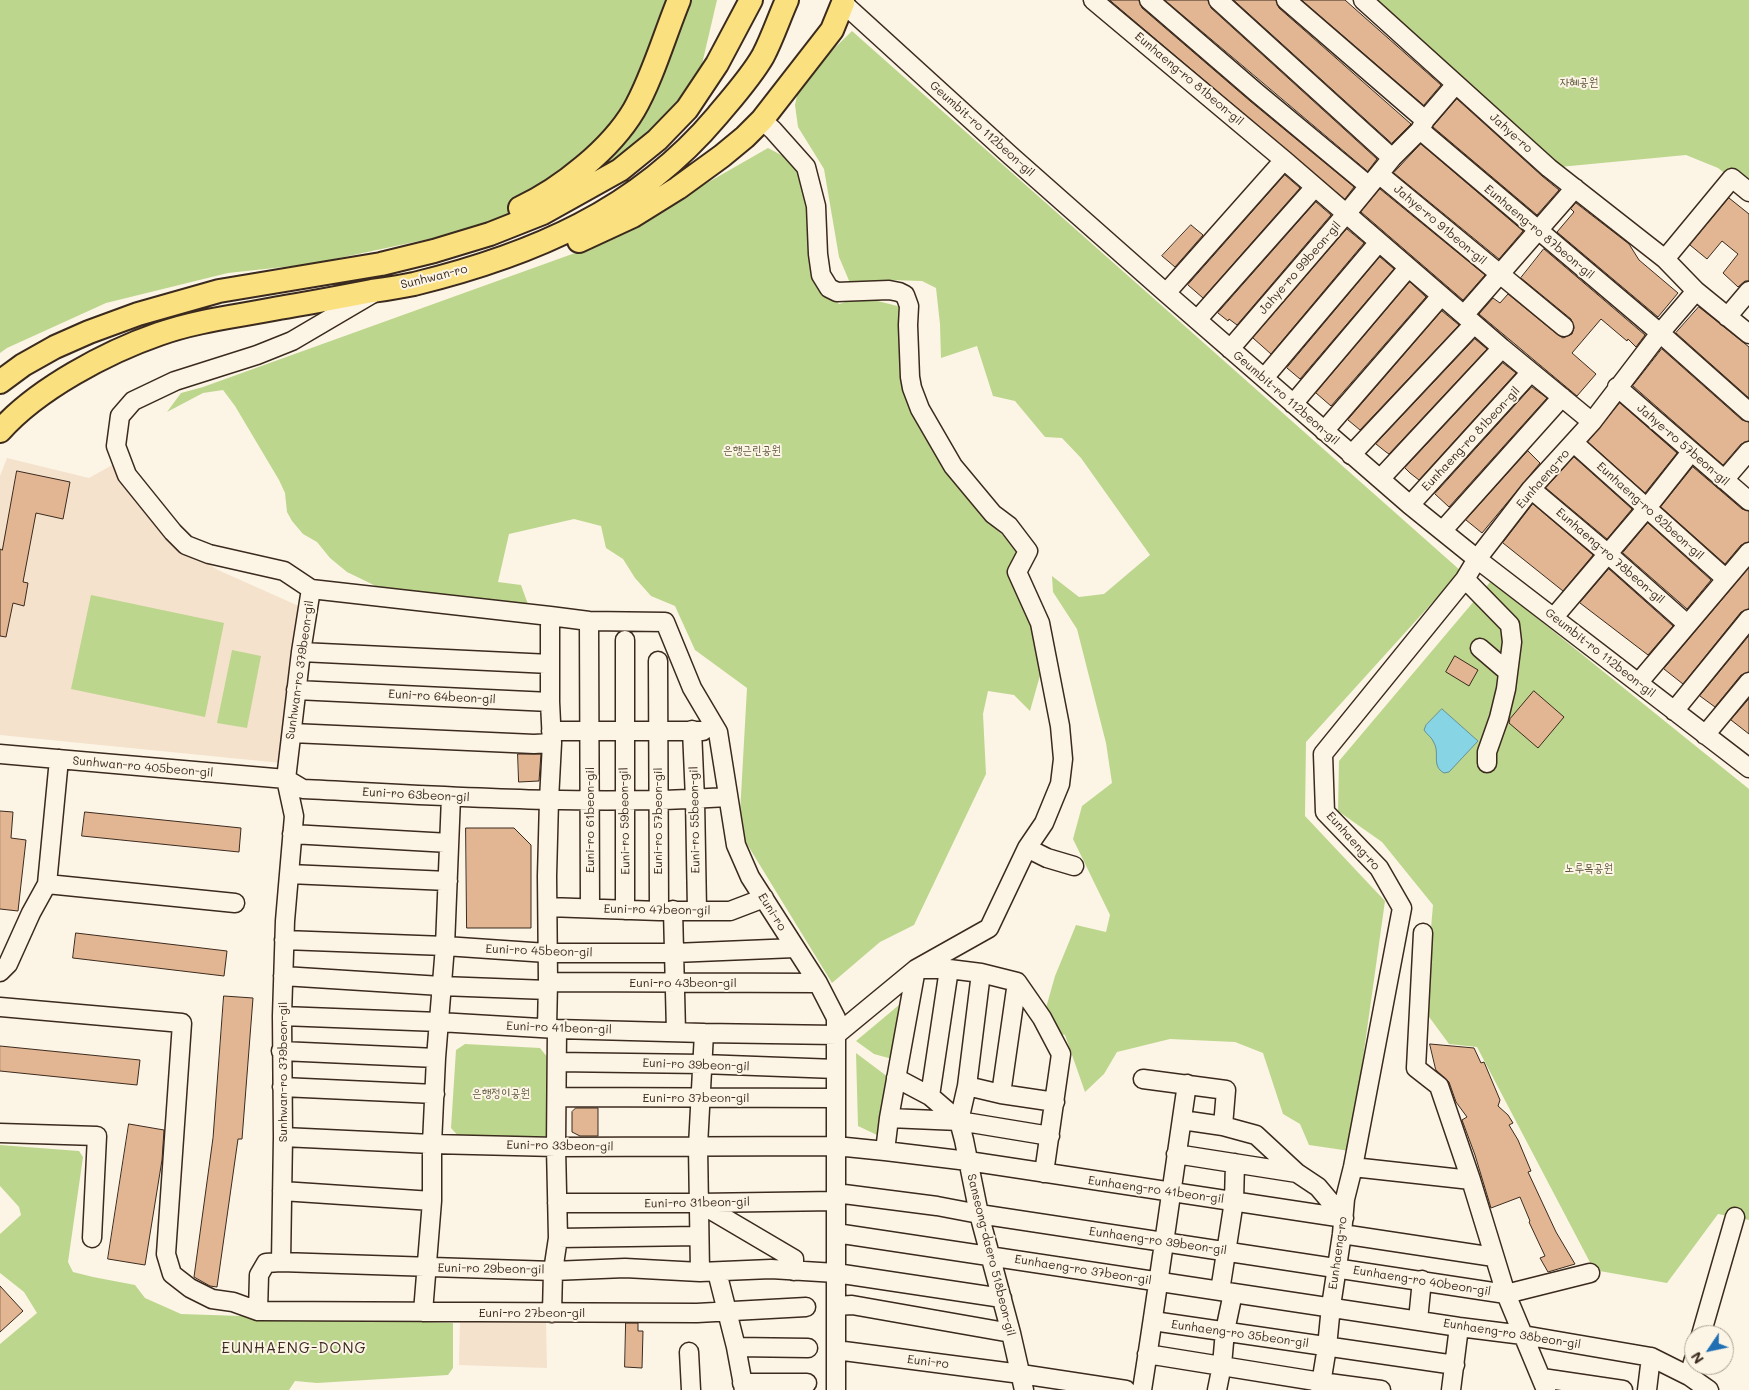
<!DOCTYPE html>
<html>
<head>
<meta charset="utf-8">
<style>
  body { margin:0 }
  #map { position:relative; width:1749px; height:1390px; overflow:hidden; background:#fcf5e5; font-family:Mali,sans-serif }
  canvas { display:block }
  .north { position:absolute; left:1684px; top:1325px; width:50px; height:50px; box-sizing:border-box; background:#fcf5e5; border:1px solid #afa495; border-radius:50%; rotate:236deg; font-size:14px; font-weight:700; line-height:20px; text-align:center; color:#3b2a1e }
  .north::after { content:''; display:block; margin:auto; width:18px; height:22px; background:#1f6fb2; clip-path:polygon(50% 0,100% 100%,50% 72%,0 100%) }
</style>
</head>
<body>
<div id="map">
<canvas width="1749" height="1390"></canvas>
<div class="north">N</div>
</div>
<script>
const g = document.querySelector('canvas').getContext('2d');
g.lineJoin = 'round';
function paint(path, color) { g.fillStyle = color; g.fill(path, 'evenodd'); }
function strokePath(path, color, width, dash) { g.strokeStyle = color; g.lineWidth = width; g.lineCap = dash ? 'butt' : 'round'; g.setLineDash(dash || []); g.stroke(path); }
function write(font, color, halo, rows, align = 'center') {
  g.font = font + ' Mali,"Poor Story",sans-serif'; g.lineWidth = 4; g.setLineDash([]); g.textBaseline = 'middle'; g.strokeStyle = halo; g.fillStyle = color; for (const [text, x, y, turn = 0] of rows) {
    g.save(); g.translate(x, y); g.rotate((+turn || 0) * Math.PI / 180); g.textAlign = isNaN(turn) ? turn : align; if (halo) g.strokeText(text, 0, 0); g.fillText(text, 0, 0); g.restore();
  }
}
paint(new Path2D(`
  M7,458L89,478L114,464L191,553L218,570L301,607L281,763L0,735V476Z
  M460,1318L546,1319L547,1368L459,1365Z`), '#f4e2cc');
paint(new Path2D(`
  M0,0H717L699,77L641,154L560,211L311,264L228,273L106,303L7,348L0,353Z
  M1363,0H1749V192L1718,168L1686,155L1549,168Z
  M852,31L1461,571L1306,742L1305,816L1385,901L1350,1151L1309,1145L1300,1124L1283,1114L1263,1053L1235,1042L1170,1039L1117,1052L1104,1074L1085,1092L1065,1035L1040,1029L1055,976L1076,925L1106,932L1110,915L1073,839L1082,806L1112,783L1106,743L1077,629L1053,592L1052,576L1079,597L1104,594L1150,555L1081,458L1062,438L1045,437L1015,401L993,396L977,346L941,358L940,324L936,288L922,281L890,280L870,284L850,283L839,257L824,169L798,127L795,105L800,82Z
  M768,148L802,166L824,287L839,304L862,297L909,309L917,372L919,425L938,454L954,466L983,517L1030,560L1020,575L1050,640L1030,711L1014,695L988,691L983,714L986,774L914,925L880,942L832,983L739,831L747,688L695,650L675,606L651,596L635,578L623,559L606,548L601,526L574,519L509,534L498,582L521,585L529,607L382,589L347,572L330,558L317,542L303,534L292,521L287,512L285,493L279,480L235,406L223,390L203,393L167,412L181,393L203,387L575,253L618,234Z
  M1491,581L1749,789V1220L1718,1214L1667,1283L1594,1270L1477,1047L1449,1044L1424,1010L1433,905L1382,842L1338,811L1339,761Z
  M91,595L224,623L205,717L71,689Z
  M232,650L261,656L247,728L217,723Z
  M899,1005L892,1059L874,1054L856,1041Z
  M465,1044L540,1048L548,1058L550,1144L461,1139L451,1128L456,1050Z
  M856,1053L888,1077L877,1135L858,1126Z
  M0,1145L79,1151L83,1157L68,1262L73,1272L93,1277L135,1285L145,1298L181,1314L453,1323V1368L448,1375L317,1383L295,1381L289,1390H0V1344L37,1313L24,1292L0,1273V1234L21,1215L19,1207L0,1186Z`), '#bdd68d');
const water = new Path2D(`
  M1442,709L1478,741L1449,772L1444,773C1431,766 1440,753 1434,743C1432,737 1427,735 1424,730L1426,725Z`);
paint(water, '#86d4e4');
strokePath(water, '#689095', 1);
const building = new Path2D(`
  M1110,0H1139L1142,8L1250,101L1354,187L1345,199Z
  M1165,0H1208L1211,8L1377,159L1368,171Z
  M1234,0H1276L1279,8L1411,124L1392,143Z
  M1302,0H1345L1441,85L1424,105Z
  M1457,99L1542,176L1559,190L1537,215L1433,127Z
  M1421,144L1523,231L1499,259L1394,173Z
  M1285,175L1300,188L1203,298L1188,285Z
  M1380,189L1485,275L1463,300L1361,212Z
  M1729,198L1749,214V281H1745L1738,287L1723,273L1738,254L1722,241L1707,259L1690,245Z
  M1316,202L1331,215L1237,325L1229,319L1228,321L1218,313Z
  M1576,203L1629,244L1639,260L1678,293L1658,317L1557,232L1574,212L1571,209Z
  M1191,225L1203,235L1175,267L1162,256Z
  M1347,229L1364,243L1271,354L1253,338Z
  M1544,249L1645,335L1636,347L1628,339L1627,341L1601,319L1572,353L1596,374L1577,396L1479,314L1493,298L1500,303L1508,294L1558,335L1563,338L1572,334L1574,328L1571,319L1521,278Z
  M1380,257L1394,269L1300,379L1287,368Z
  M1410,282L1426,297L1331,406L1316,393Z
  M1699,307L1749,347V398L1676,333Z
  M1442,311L1459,325L1360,430L1348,420Z
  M1475,339L1487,349L1389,454L1386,452L1376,444Z
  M1662,349L1742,420L1749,422V441L1741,444L1723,465L1633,386Z
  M1503,363L1516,373L1419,480L1410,473L1405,468Z
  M1532,387L1547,398L1449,507L1435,494Z
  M1620,403L1677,453L1645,493L1588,442Z
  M1528,451L1540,463L1482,533L1466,520Z
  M1574,457L1632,509L1607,539L1546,488Z
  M1693,467L1742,509L1749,511V542L1741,545L1725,564L1661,507Z
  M17,471L70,482L63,519L36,513L23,582L28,583L24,606L13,603L6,637L0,636V549L2,550Z
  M1533,504L1593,555L1563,591L1503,543Z
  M1648,523L1711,580L1687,609L1623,553Z
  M1749,568V609L1741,612L1683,684L1664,669Z
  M1609,569L1673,626L1648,655L1580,603Z
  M1749,636V672L1741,675L1715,707L1700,696Z
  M1455,656L1478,670L1469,686L1446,672Z
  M1534,691L1564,717L1538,748L1509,723L1510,719Z
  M1749,699V734L1731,720Z
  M518,754H541L539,781L519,782Z
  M0,811L13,812L11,838L26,840L18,911L0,909Z
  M85,812L241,828L239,852L82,836Z
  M466,828H514L531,845V928H467Z
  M76,933L227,951L224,976L73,958Z
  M224,996L253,998L242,1139H238L217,1287L210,1286L194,1277L213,1138Z
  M1430,1044L1474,1048L1481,1063L1484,1062L1500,1100L1498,1106L1508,1115L1513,1123L1509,1125L1518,1140L1531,1171L1528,1172L1556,1232L1575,1264L1548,1272L1540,1258L1545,1256L1529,1222L1530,1221L1520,1197L1491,1208L1475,1155L1462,1120L1467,1117L1456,1102L1449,1082L1436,1070Z
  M0,1046L140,1060L137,1085L0,1071Z
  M576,1108H598V1136H580L572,1132V1112Z
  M129,1124L164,1130L162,1160L145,1265L108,1259Z
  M0,1286L23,1311L0,1332Z
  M626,1323H638V1331H643L642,1368L625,1367Z`);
paint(building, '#e2b692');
strokePath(building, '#3b2a1e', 1);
const minor = new Path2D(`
  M845,0L843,3L1011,156L1166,293L1410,505L1477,559L1749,768
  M1093,0L1284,160L1502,348L1592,422
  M1149,0L1257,93L1369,186
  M1218,0L1392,158
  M1286,0L1425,120
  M1363,0L1549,168L1665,259L1696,291L1749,334
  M762,120L773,130L806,167L816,206L818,254L821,275L829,288L837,292L889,290L899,292L905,295L909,306L908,325L910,377L912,388L920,409L953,466L993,514L1009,526L1028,551L1017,572L1040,623L1060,726L1063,759L1060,784L1044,823L1027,848L989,928L916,969L836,1035
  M1420,130L1660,333L1749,412
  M1380,175L1564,327
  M1665,259L1732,178L1749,192
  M1166,293L1284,160
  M1464,315L1575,188
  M1727,317L1749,291
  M1197,320L1315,187
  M1230,349L1346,214L1392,158L1420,130L1425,120L1456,84
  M1264,378L1379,242
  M1617,387L1749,501
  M1293,404L1408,268
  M1324,431L1441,296
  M1574,443L1725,578
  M1351,455L1474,324
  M1380,479L1502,348
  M1724,480L1749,451
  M1531,489L1608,554L1687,624
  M1410,505L1531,372
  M1443,530L1562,397
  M1465,579L1510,625L1512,642L1506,689L1499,718L1487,752V763
  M311,589L550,616V702L552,743L549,800L547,876L548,982L547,1028
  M550,616L589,621L665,622L692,688L718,732L736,845L750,877L818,983L836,1018V1390
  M1554,617L1646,509L1691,452
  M589,621L590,908
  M625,640V910
  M1480,648L1508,672
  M301,652L550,664
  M658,661L659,911
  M1639,682L1749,552
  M296,690L550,702
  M1674,711L1749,619
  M692,730L695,799L697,910
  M551,731H703
  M292,733L534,744L552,743
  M1705,735L1749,682
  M0,754L286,779L303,789C445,796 587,806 728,797
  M292,834L449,843
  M1027,848L1047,858L1074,866
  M289,874L448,881
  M47,884L235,903
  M548,907L659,911H730L764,898
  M673,910L676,1032
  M1423,933L1416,1068L1439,1086L1471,1180L1506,1294L1546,1390
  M284,940L445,946L547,953H674L795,948
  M0,972L8,964L31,913L47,884L59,759
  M981,973L967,1086L959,1121L964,1140L979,1214L1011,1333L1024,1390
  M283,976L441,986L548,990
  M548,982L818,983
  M0,1007L182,1023L166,1254L172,1274L190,1288L212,1299L233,1302L258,1311L697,1313L806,1307
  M282,1016L439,1022L557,1029L704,1033L836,1035
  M281,1051L436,1058
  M557,1062L702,1064L836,1069
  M896,1078L930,1096L959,1121
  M1143,1079L1226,1090L1223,1126
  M967,1086L1001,1094L1055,1102
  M282,1087L435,1094
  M1001,1094L1017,982
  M930,1096L949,969
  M557,1097L836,1098
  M889,1118L959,1121L1050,1136
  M1182,1120L1223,1126L1256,1135L1297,1173L1318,1187L1344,1218
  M0,1133L97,1136L92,1238
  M283,1137L432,1144L556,1147L836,1146L885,1151L968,1161L1344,1218
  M885,1151L889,1118L916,969H949L981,973L1017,982L1042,1018L1061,1054L1044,1173
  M1176,1154L1297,1173
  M1353,1167L1471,1180
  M282,1191L432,1201
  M836,1193L937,1206L979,1214L1506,1294L1590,1273
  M557,1203H699L836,1201
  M699,1203L794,1259V1271
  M836,1233L1459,1327L1523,1335L1651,1357L1689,1376L1709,1390
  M1342,1234L1494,1257
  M558,1238L699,1236
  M281,1262L553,1271L625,1268L700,1272L771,1269L836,1273L1002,1298
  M700,1272L698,1146L704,1033
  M717,1272L736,1347L744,1390
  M1220,1291L1234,1201L1235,1163
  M836,1306L852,1305L1011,1333
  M258,1311L259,1275L266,1263L281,1262L283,1137L282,1016L285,921L294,816L286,779L301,652L311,589L284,571L209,554L186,545L173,532L127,475L116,446L120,416L133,401L175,381L257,355L292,341L372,294
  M423,1312L432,1201V1144L436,1058L445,946L451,797
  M552,1313L553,1271L558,1238L556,1147L557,1029
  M1418,1320L1422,1280
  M1153,1321L1455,1365
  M1701,1335L1735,1217
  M736,1347L808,1348
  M836,1350L1021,1374L1126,1390
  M689,1352L691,1390
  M1147,1354L1321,1382L1381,1390
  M1689,1376L1694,1359
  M1542,1378L1623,1390
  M742,1383H807
  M1142,1390C1158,1288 1172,1186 1187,1084
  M1217,1390L1222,1365L1225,1331L1233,1293
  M1320,1390L1327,1347L1331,1306L1342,1234L1345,1199L1353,1167L1402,908L1379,868L1325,812L1323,754L1465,579L1477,559L1531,489L1592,422L1660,333L1696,291
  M1451,1390L1459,1327
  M1647,1390L1651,1357`);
const major = new Path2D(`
  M520,208C561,189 611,149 634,110C652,79 665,34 679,0
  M579,241L633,216L678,188L722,156L745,137L762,120L832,30L843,3
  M0,382L23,365L55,347L89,332L138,314L219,291L381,264L434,251L490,234L543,213L620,170L657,140L687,109L717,64L751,0
  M0,431C37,389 107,352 159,334C198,320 240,316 279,308C310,303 341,297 372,291C386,289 400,287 414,284C532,255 637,211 717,116C732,98 751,77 763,56C772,39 779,18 787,0`);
strokePath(minor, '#3b2a1e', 21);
strokePath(major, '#3b2a1e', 26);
strokePath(minor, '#fcf5e5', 18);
strokePath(major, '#fbe080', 22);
write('12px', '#3b2a1e', '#fcf5e5', [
  ["Eunhaeng-ro 81beon-gil",1189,79,40],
  ["Geumbit-ro 112beon-gil",982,129,42],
  ["Jahye-ro",1511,133,42],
  ["Jahye-ro 91beon-gil",1440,225,40],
  ["Eunhaeng-ro 87beon-gil",1539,232,40],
  ["Jahye-ro 99beon-gil",1300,268,-49],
  ["Sunhwan-ro",434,277,-14],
  ["Geumbit-ro 112beon-gil",1286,398,41],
  ["Eunhaeng-ro 81beon-gil",1471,439,-47],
  ["Jahye-ro 57beon-gil",1683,445,41],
  ["Eunhaeng-ro",1543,479,-49],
  ["Eunhaeng-ro 82beon-gil",1650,511,42],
  ["Eunhaeng-ro 78beon-gil",1610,556,41],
  ["Geumbit-ro 112beon-gil",1600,653,38],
  ["Sunhwan-ro 379beon-gil",300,670,-82],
  ["Euni-ro 64beon-gil",442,697,3],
  ["Sunhwan-ro 405beon-gil",143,767,5],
  ["Euni-ro 63beon-gil",416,795,3],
  ["Euni-ro 61beon-gil",590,820,-90],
  ["Euni-ro 55beon-gil",695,820,-91],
  ["Euni-ro 59beon-gil",625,821,-91],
  ["Euni-ro 57beon-gil",658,821,-90],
  ["Eunhaeng-ro",1353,841,48],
  ["Euni-ro 47beon-gil",657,910,1],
  ["Euni-ro",772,912,58],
  ["Euni-ro 45beon-gil",539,951,2],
  ["Euni-ro 43beon-gil",683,983],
  ["Euni-ro 41beon-gil",559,1028,2],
  ["Euni-ro 39beon-gil",696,1065,2],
  ["Sunhwan-ro 379beon-gil",283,1072,-90],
  ["Euni-ro 37beon-gil",696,1098],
  ["Euni-ro 33beon-gil",560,1146,1],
  ["Eunhaeng-ro 41beon-gil",1156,1190,8],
  ["Euni-ro 31beon-gil",697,1203,-1],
  ["Eunhaeng-ro 39beon-gil",1158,1241,8],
  ["Eunhaeng-ro",1338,1253,-82],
  ["Sanseong-daero 518beon-gil",991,1255,76],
  ["Euni-ro 29beon-gil",491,1269,1],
  ["Eunhaeng-ro 37beon-gil",1083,1270,9],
  ["Eunhaeng-ro 40beon-gil",1422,1281,9],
  ["Euni-ro 27beon-gil",532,1313],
  ["Eunhaeng-ro 35beon-gil",1240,1334,8],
  ["Eunhaeng-ro 38beon-gil",1512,1334,9],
  ["Euni-ro",928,1362,7]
]);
write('12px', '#5c553a', '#fcf5e5', [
  ["자혜공원",1579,82],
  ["은행근린공원",752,450],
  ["노루목공원",1589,868],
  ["은행정이공원",501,1093]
]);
g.letterSpacing = '1px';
write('15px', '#3b2a1e', '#fcf5e5', [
  ["EUNHAENG-DONG",294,1348]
]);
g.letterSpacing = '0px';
</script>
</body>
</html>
